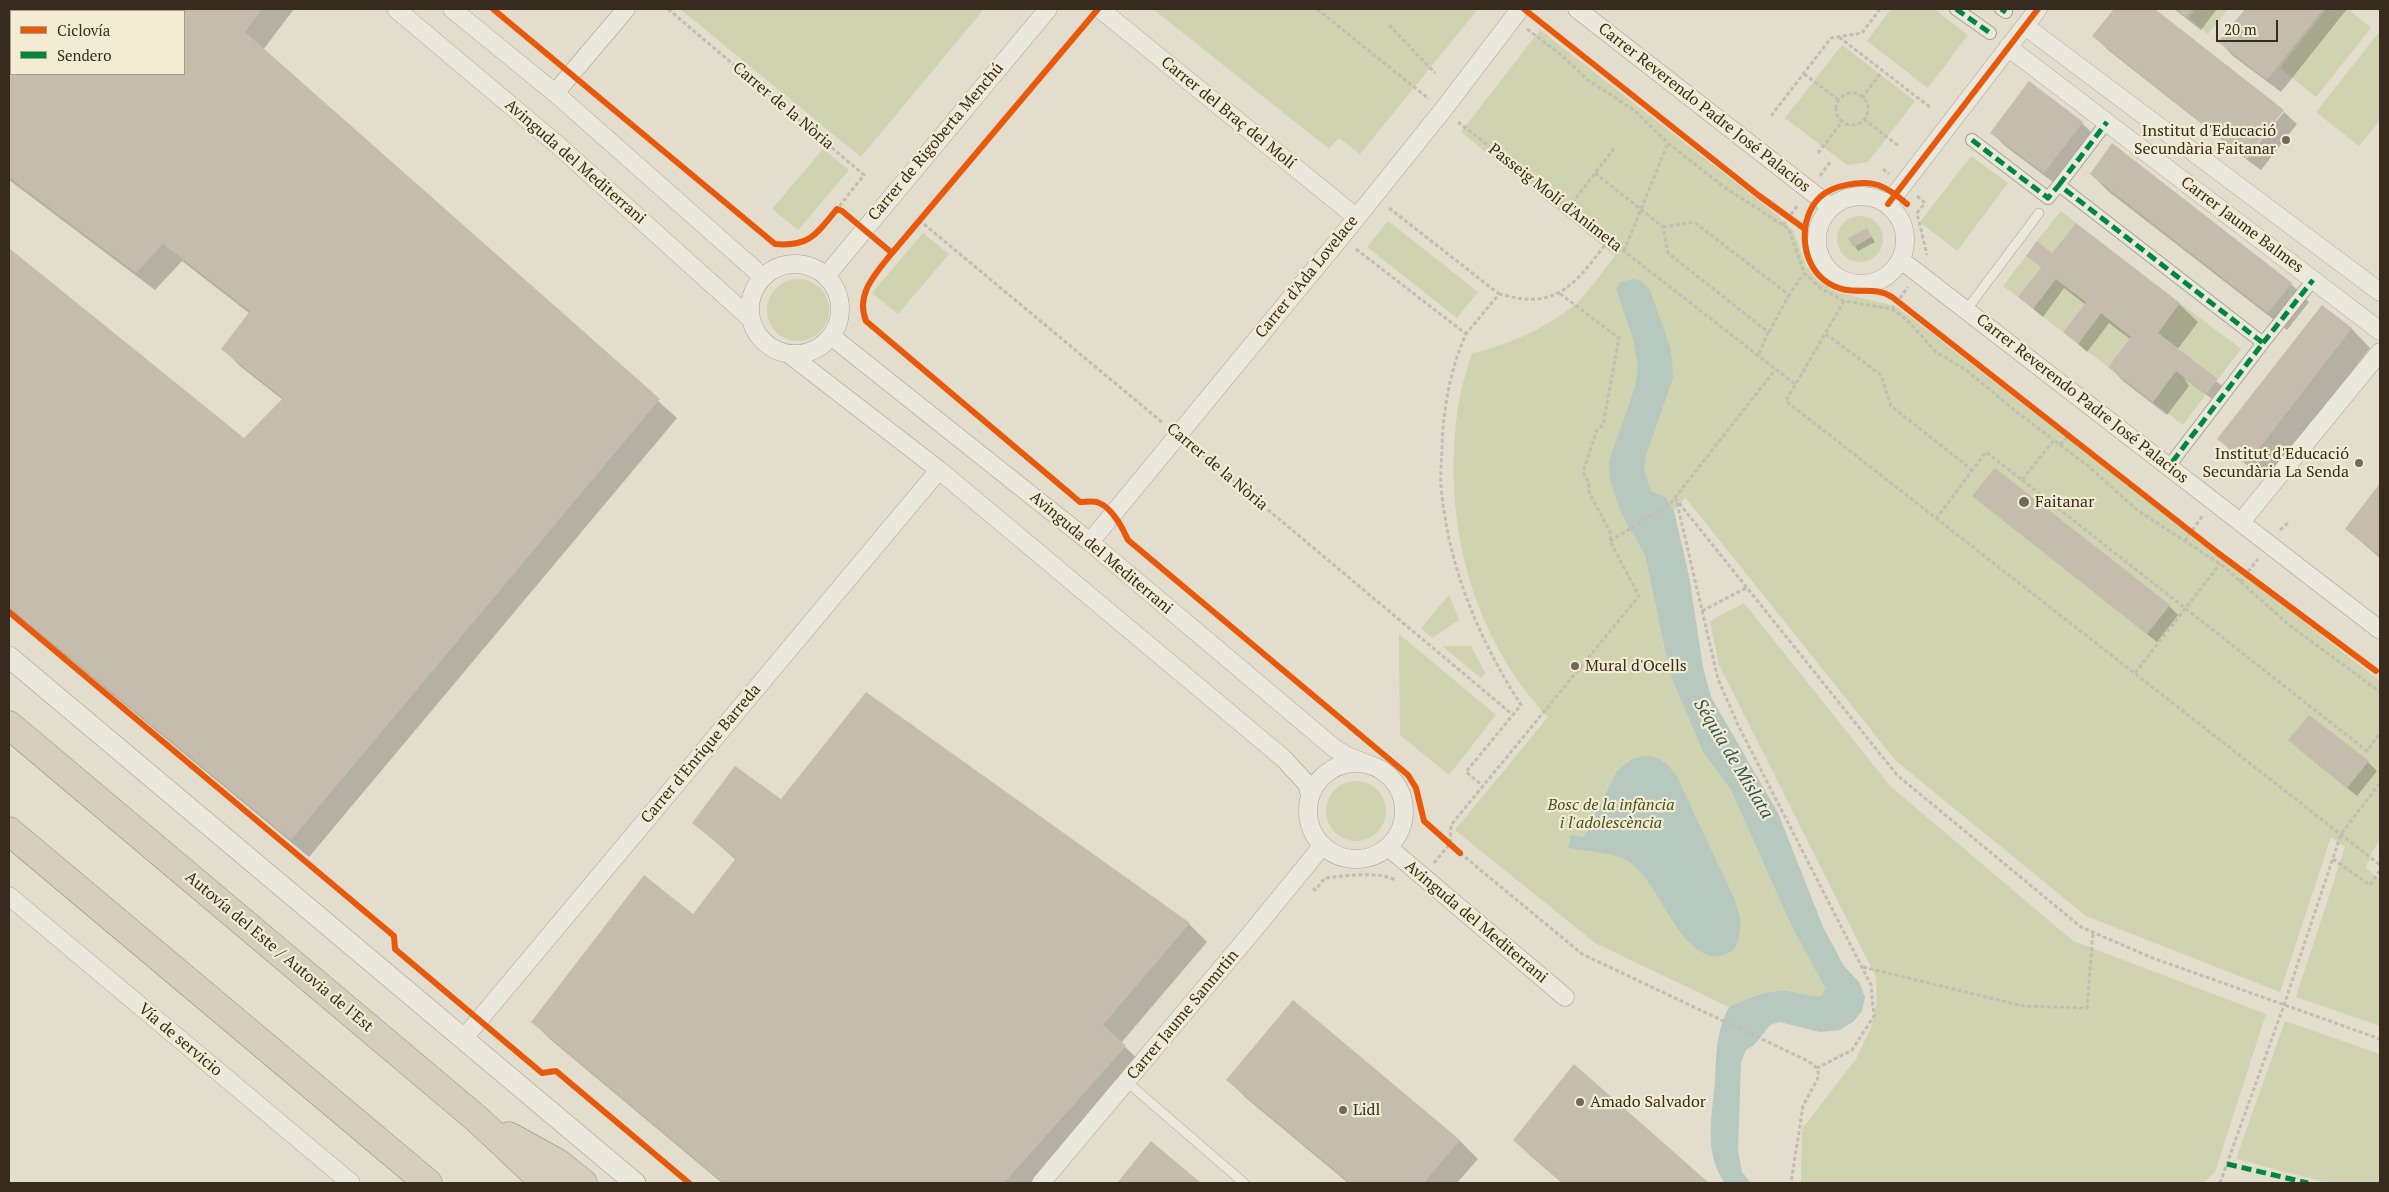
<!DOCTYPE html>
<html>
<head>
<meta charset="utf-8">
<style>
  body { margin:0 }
  #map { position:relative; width:2389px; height:1192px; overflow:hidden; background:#e2ddcc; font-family:"PT Serif",serif }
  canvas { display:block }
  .frame { position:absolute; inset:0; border:10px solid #362b1e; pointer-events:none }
  .legend { position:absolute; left:10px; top:10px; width:175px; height:65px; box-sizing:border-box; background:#f4ecd2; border:1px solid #a89f8a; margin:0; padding:6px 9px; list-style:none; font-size:15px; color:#362b1e }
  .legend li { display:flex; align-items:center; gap:10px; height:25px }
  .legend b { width:25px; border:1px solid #a89f8a }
  .scale { position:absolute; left:2216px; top:20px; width:62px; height:22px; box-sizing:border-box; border:2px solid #362b1e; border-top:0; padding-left:6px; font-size:15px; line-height:18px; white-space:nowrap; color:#362b1e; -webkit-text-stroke:4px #f4ecd2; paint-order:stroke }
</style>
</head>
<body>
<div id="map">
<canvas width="2389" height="1192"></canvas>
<div class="frame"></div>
<ul class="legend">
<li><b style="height:6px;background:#e8590c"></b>Ciclovía</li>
<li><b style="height:6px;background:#00873e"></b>Sendero</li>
</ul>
<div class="scale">20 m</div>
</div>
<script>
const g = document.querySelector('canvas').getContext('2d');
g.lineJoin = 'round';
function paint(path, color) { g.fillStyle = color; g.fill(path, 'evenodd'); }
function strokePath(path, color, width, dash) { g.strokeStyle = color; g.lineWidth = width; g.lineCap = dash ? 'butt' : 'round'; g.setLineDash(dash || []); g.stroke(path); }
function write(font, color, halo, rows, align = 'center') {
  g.font = font + ' "PT Serif",serif'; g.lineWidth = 4.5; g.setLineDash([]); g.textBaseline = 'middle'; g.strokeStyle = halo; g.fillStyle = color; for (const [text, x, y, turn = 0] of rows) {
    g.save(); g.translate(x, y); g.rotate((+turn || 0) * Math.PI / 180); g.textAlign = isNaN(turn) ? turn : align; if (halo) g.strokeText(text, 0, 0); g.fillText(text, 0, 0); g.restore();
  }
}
paint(new Path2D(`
  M680,9H984L861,157Z
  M1153,9H1478L1360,154L1339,138L1329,149Z
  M1891,9H1934L1968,35L1928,88L1867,41Z
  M2196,9H2228L2208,34L2189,18Z
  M2326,9H2348L2371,28L2316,97L2280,68Z
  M1540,30L1776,214L1793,230L1806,266L1816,279L1836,292L1895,306L1913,319L2380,681V841L2373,850L2366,868L2380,879V1026L2296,997L2345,847L2331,837L2280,992L2086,916L1896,761L1685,497L1674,511L1630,538L1634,536L1645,555L1670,674L1703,752L1731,790L1791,925L1825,988L1822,996C1810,997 1799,992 1787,991C1767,989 1747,999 1729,1007L1595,943L1455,830L1548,717C1472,637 1443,523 1457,415C1459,394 1466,373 1472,353C1502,348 1557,323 1579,301C1592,287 1603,271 1615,256L1461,132Z
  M2380,31V120L2359,146L2316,112Z
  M1842,45L1915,101L1868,162L1847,165L1785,118Z
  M823,149L849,170L798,230L772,209Z
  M1971,156L2008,183L1957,251L1920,222Z
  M2061,211L2076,223L2052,253L2037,241Z
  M1837 239a23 23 0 1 1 46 0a23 23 0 1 1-46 0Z
  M1388,221L1478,292L1457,318L1367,247Z
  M923,233L949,254L898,314L872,293Z
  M2026,256L2041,267L2018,297L2003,286Z
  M2056,279L2086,302L2063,332L2033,309Z
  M767 310a31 31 0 1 1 62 0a31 31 0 1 1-62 0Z
  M2180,303L2241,349L2218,379L2158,333Z
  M2101,313L2131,337L2108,367L2078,344Z
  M2176,371L2206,394L2183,425L2153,402Z
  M1449,595L1459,620L1432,638L1421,628Z
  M1744,603L1890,786L2073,941L2266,1014L2215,1172L2204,1183H1801L1802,1129L1856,1059L1871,1028L1877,1000L1876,977L1719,665L1710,621Z
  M1399,634L1496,715L1449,775L1400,735Z
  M1442,646H1471L1485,673L1481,678Z
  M1326 811a30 30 0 1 1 60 0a30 30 0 1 1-60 0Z
  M2285,1021L2380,1054V1183H2328L2236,1159Z`), '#cfd3af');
paint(new Path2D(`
  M1632,279L1641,281L1650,290L1670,347L1672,361L1673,378L1645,458L1644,470L1651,491L1665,497L1674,511L1689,576L1703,667L1711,697L1778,813L1823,927L1844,966L1859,982L1865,997L1862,1011L1853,1022L1839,1030L1820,1032L1779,1022L1770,1025L1754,1045L1746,1050L1741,1062L1738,1150L1742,1172L1751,1183H1725C1703,1153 1712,1116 1715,1082C1717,1051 1715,1036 1729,1007C1747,999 1767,989 1787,991C1799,992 1810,997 1822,996L1825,988L1791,925L1731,790L1703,752L1670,674L1645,555L1621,513L1610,480L1609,461L1635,387L1638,367L1633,339L1616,289L1621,282Z
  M1644,756C1661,756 1668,764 1677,777L1733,896C1738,909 1743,922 1739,936C1737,946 1734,952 1723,955C1681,966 1660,880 1628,861C1612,852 1586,851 1568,848L1571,835L1584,837L1617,771L1632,759Z`), '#b7c8bf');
paint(new Path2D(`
  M56,9H294L263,50L677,418L309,857L9,609V249L244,440L283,400L241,367L223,349L249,313L182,261L155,290L9,180V66L11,63V74H184V11H54Z
  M2116,9H2153L2283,111L2245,158L2108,50L2094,36Z
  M2174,9H2217L2201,30Z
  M2247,9H2347L2281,92L2233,56L2220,42Z
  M2029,83L2082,123L2096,137L2058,186L2005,146L1992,133Z
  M2284,112L2297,124L2261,170L2246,159Z
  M2091,174L2291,284L2309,302L2287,330L2109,192Z
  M2076,224L2179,304L2198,322L2177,350L2226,389L2216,402L2184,378L2189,386L2167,415L2123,381L2110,367L2130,339L2109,323L2087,352L2065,332L2086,305L2064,288L2043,317L2019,297Z
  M1867,230L1875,242L1858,251L1850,239Z
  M2322,307L2352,329L2370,348L2267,481L2237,457L2219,439Z
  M2380,485V558L2346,529Z
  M1974,496L2169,606L2178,615L2157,642Z
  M2299,749L2368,762L2377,771L2357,796Z
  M694,823L1189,924L1207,942L1121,1043L1144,1065L1039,1183H722L551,1040L533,1022L694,916L736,860Z
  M1294,1002L1460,1141L1478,1159L1457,1183H1348L1246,1098L1228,1080Z
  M1574,1066L1708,1183H1562L1533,1158L1514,1140Z
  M1151,1143L1199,1183H1119Z`), '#0003');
paint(new Path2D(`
  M55,9H262L245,32L660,399L291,840L9,607V248L244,438L283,398L221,349L250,311L163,244L136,273L9,177V64L11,61V74H184V11H53Z
  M2114,9H2155L2284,110L2246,158L2092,36Z
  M2176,9H2193L2186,17Z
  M2245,9H2323L2267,80L2218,42Z
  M2029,81L2083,122L2044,173L1990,133Z
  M2112,143L2292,283L2268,313L2090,174Z
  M2076,223L2180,303L2158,333L2218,379L2206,394L2176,371L2153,402L2108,367L2131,337L2101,313L2078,344L2063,332L2086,302L2056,279L2033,309L2018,297L2041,267L2026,256L2037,241L2052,253Z
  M1867,228L1872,237L1853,247L1848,238Z
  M2322,305L2352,328L2248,463L2217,439Z
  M1995,468L2170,605L2147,634L1972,496Z
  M2380,483V556L2345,529Z
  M866,692L1190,923L1103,1025L1126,1046L1004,1183H724L531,1022L644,875L693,914L736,858L692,823L735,766L781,799Z
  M2309,715L2369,761L2347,788L2288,740Z
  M1293,1000L1460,1140L1424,1183H1350L1226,1080Z
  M1574,1064L1709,1183H1563L1513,1140Z
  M1151,1141L1201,1183H1117Z`), '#c6bcad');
const service = new Path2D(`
  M1967,309L2039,213
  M1127,1082L1244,1183`);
const pedestrian = new Path2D(`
  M1956,9L1990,33
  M2001,9L2006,12
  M1972,140L2048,198L2059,185L2263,343L2169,466
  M2059,185L2107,122
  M2263,343L2313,280`);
const minor = new Path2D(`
  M396,9L560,147L751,319
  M452,9L555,93L763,277
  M1100,9L1356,217
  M1577,9L1831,207
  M2025,26L2380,292
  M2008,47L2380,331
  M555,93L626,9
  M1817 240a44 44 0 1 1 88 0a44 44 0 1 1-88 0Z
  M1888,204L2038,9
  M1901,260L2380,630
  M750 309a45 45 0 1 1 90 0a45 45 0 1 1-90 0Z
  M826,276L1048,9
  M831,336L1090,542L1334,748L1347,756L1373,766
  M789,354L939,470L1283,758L1308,785L1310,797
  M2241,522L2380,352
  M1090,542L1341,237L1443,110L1520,9
  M1308 811a48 48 0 1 1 96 0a48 48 0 1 1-96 0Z
  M1388,847L1565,997
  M9,896L351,1183
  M463,1039L939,470
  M1041,1183L1252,932L1323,845`);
const tertiary = new Path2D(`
  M9,657L635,1183`);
const motorway = new Path2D(`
  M9,725L477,1119L545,1183
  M9,831L428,1183
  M509,1136L558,1163L583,1183`);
strokePath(service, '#a7a295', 10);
strokePath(pedestrian, '#a7a295', 14);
strokePath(minor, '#a7a295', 19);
strokePath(tertiary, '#a7a295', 22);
strokePath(motorway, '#8d877c', 29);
strokePath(new Path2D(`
  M668,9L864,175L837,209
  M1317,9L1429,99
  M1389,25L1435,73
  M1527,29L1560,54L1588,80L1634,110L1669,144L1724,187L1789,229L1804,273L1822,289L1844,301L1892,309L1906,319L1936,352L1966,370L2018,413L2054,440
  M1839,37L1931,108
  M1804,74L1839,100
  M1836 109a16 16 0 1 1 32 0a16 16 0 1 1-32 0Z
  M1862,98L1882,71
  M1771,116L1831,38L1862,33L1880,9
  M1864,119L1900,147
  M1458,122L1796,385
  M1818,153L1842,122
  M1883,169L1889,174
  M1595,173L1663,227L1668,253L1768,332L1758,356
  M1820,176L1830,162
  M1917,196L1925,203L1917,213L1927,255
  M1389,208L1499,294L1466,334
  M1568,208L1613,150L1610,147
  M919,220L1163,423
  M1783,225L1798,205
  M1663,227L1694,222L1789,295L1804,273
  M1356,249L1466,334C1450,370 1444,405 1442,444C1442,458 1440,473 1441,486C1448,566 1478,638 1521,705L1466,772L1483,786
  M1624,251L1668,143
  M1499,294C1507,295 1516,299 1525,299C1567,303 1586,268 1609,240
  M1844,301L1786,401L2380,865
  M1892,309L1908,287
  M1769,332L1789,295
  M1826,334L1881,375L1891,406L1972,470
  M2060,445L2087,465L2137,510L2223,566L2288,624L2380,692
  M1193,447L1513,715
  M2022,480L2367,751L2380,733
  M1675,498L1897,775L2081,927L2150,957L2380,1039
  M1677,503L1718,679L1738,725L1871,985L1874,1016L1852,1050L1817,1068
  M1936,519L1986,452L2022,480L2054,440L2060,445L2069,435
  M2280,530L2289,522
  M1610,541L1670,504L1775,370
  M2185,541L2203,515
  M2240,582L2258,559
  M1702,611L1746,588
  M2135,673L2220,564
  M1460,853L1582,954L1808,1061L1817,1068L1819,1076L1803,1106L1791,1183
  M2333,859L2370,885L2380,870
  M1434,863L1450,844L1451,825L1639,596L1610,541L1611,534L1588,490L1589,483L1583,472L1597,430L1603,425L1619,338L1559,293
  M1313,888L1315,890L1325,878C1342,876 1380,871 1395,880
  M1863,967L2023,1006L2087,1008L2093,932
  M2220,1183L2284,1005L2341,834L2380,783`), '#c3beb4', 3, [4, 2.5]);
strokePath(service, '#eae7dd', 9);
strokePath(pedestrian, '#eae7dd', 12);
strokePath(minor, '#eae7dd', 18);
strokePath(tertiary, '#eae7dd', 21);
strokePath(motorway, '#d5cebd', 28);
strokePath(new Path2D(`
  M1956,9L1990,33
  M2001,9L2006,12
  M1972,140L2048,198L2059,185L2263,343L2169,466
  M2059,185L2107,122
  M2263,343L2313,280
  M2227,1164L2308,1183`), '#00873e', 5, [10, 5]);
strokePath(new Path2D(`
  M493,9L775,244C810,247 816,234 837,209L842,211L892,253C876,273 855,294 866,321L1080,502C1085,502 1092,501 1097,502C1112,507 1122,527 1128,540L1408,775L1416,788L1424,821L1460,853
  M1524,9L1758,195L1805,229
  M1888,204L2038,9
  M1907,204C1899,197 1889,189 1878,185C1862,180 1833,185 1820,197C1798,218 1800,261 1824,280C1850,300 1871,283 1892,297L2218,553L2376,671
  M892,253L1098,9
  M9,612L394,936L395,949L542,1073L556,1071L689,1183`), '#e8590c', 6);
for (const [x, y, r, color] of [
  [2286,140,5,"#72695b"],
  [2359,463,5,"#72695b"],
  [2024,502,6,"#72695b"],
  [1575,666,5,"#72695b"],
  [1580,1102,5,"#72695b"],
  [1343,1110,5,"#72695b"]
]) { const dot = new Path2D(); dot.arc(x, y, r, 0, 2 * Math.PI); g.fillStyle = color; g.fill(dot); strokePath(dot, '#f4ecd2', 2); }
write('16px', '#362b1e', '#f4ecd2', [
  ["Carrer de la Nòria",783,106,40],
  ["Carrer Reverendo Padre José Palacios",1704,108,38],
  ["Carrer del Braç del Molí",1228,113,39],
  ["Carrer de Rigoberta Menchú",936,142,-50],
  ["Avinguda del Mediterrani",575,162,41],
  ["Passeig Molí d'Animeta",1555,198,38],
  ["Carrer Jaume Balmes",2242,225,37],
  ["Carrer d'Ada Lovelace",1307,277,-51],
  ["Carrer Reverendo Padre José Palacios",2082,399,38],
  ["Carrer de la Nòria",1217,467,40],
  ["Avinguda del Mediterrani",1101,553,40],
  ["Carrer d'Enrique Barreda",701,754,-50],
  ["Avinguda del Mediterrani",1476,922,40],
  ["Autovía del Este / Autovia de l'Est",279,952,40],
  ["Carrer Jaume Sanmrtin",1183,1015,-50],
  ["Vía de servicio",180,1040,40]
]);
write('16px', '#362b1e', '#f4ecd2', [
  ["Institut d'Educació",2276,131,"right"],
  ["Secundària Faitanar",2276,149,"right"],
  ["Institut d'Educació",2349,454,"right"],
  ["Secundària La Senda",2349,472,"right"],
  ["Faitanar",2035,502],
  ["Mural d'Ocells",1585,666],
  ["Amado Salvador",1590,1102],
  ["Lidl",1353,1110]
], 'left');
write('italic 16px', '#435125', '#f4ecd2', [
  ["Bosc de la infància",1611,805],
  ["i l'adolescència",1611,823]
]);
write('italic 18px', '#2e5555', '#f4ecd2', [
  ["Séquia de Mislata",1733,759,59]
]);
</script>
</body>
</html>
